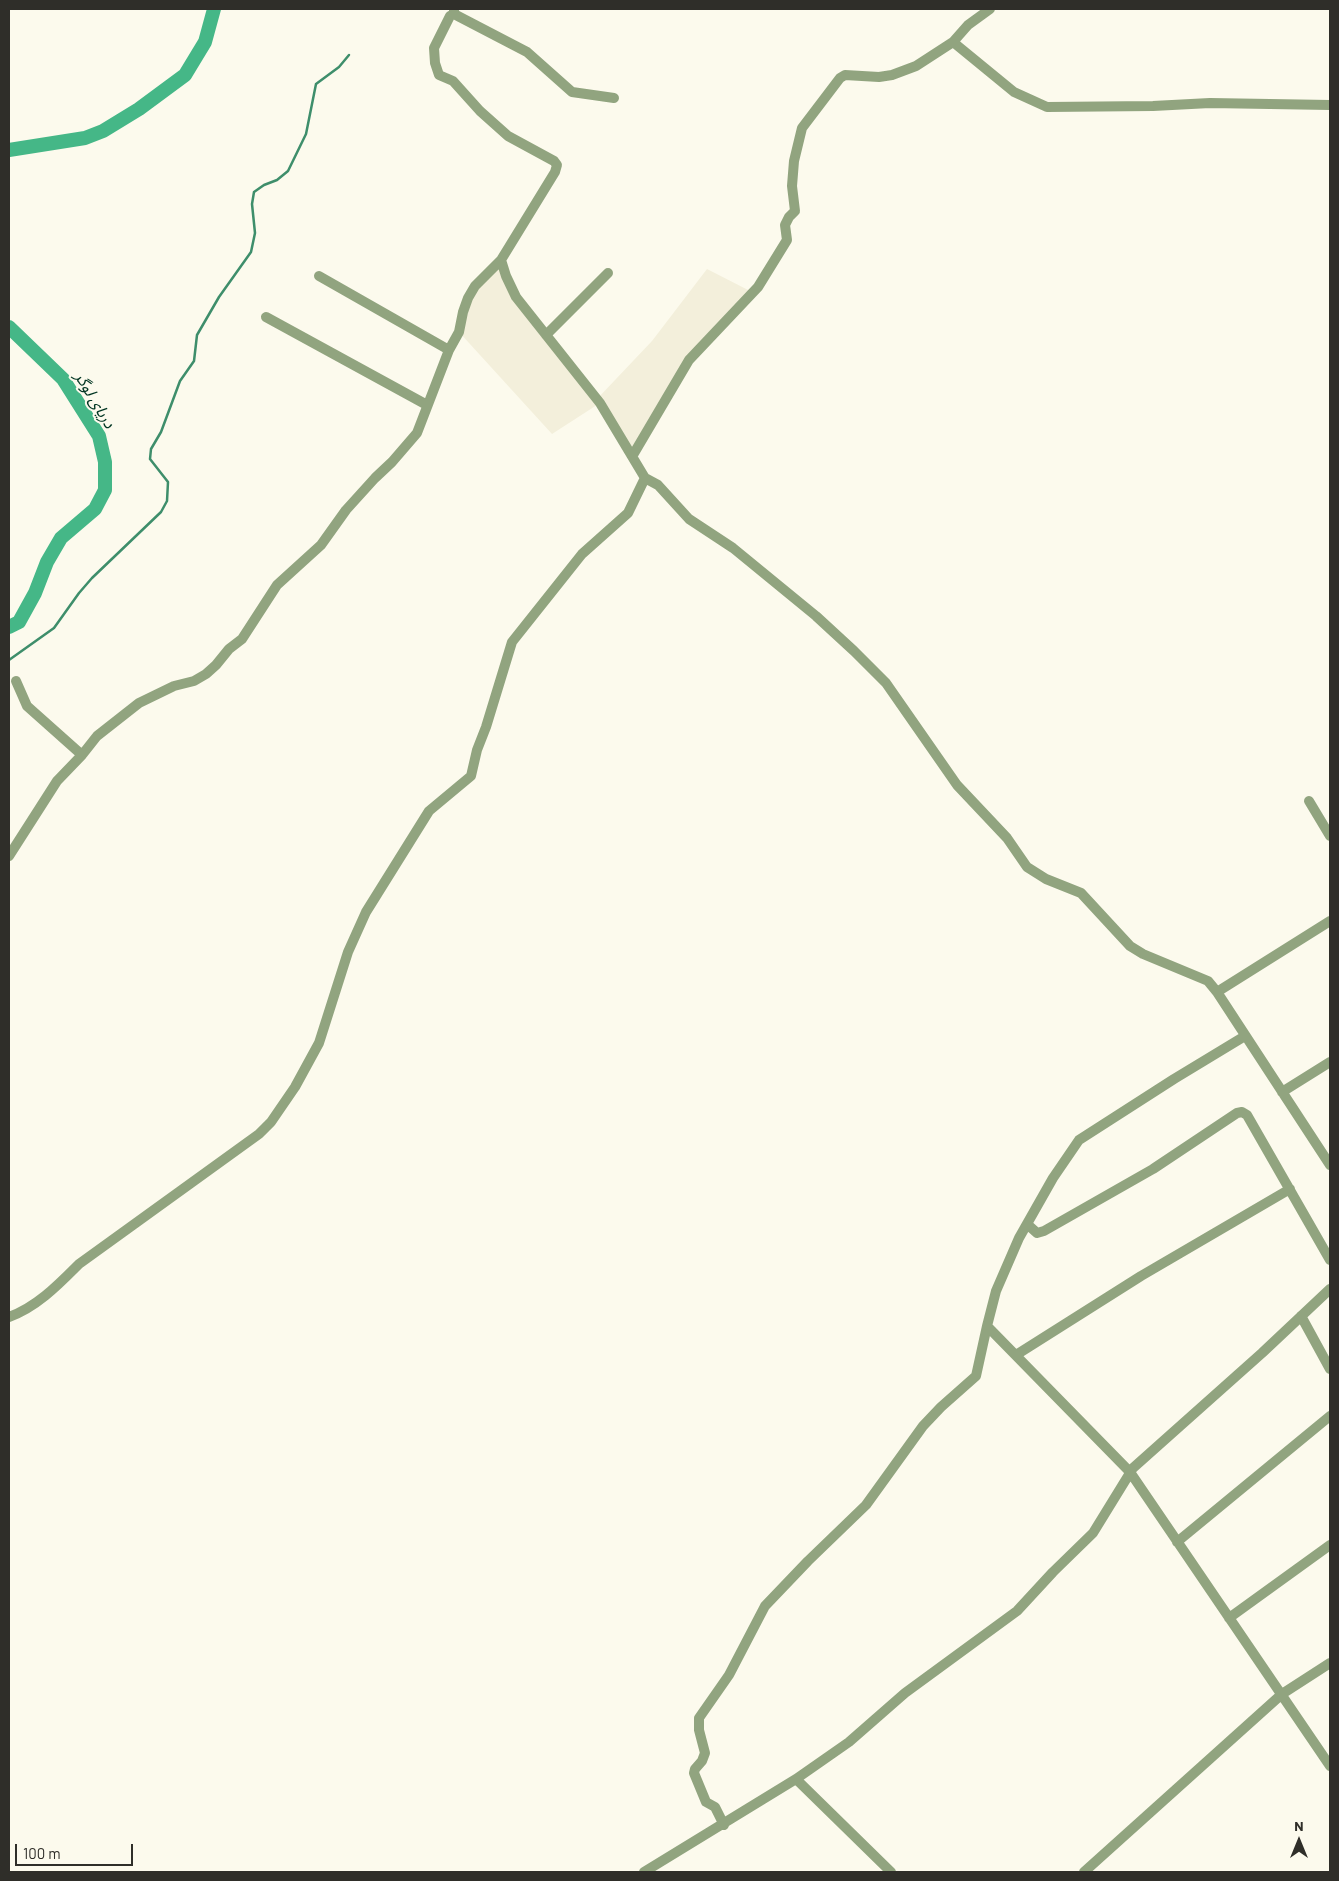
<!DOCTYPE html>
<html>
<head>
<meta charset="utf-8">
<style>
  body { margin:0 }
  #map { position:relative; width:1339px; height:1881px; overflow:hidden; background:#fcfaed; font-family:Barlow,sans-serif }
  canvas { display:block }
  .frame { position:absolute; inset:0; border:10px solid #2f2e29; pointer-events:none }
  .north { position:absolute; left:1274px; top:1816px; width:50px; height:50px; -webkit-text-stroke:4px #fcfaed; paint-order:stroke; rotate:0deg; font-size:14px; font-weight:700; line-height:20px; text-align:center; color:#2f2e29 }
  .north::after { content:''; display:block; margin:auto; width:18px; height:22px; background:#2f2e29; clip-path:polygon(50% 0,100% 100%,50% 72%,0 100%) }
  .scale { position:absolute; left:15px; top:1844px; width:118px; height:22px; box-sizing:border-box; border:2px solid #2f2e29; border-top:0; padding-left:6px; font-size:15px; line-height:18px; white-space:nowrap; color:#2f2e29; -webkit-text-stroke:4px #fcfaed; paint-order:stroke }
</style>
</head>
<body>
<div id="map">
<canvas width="1339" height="1881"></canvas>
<div class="frame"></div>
<div class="north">N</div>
<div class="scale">100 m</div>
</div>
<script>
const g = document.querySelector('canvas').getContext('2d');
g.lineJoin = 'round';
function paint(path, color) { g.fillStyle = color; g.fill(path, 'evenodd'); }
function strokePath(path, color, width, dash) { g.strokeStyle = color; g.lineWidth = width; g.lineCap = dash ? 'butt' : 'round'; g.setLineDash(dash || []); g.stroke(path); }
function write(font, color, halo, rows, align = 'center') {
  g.font = font + ' Barlow,"Noto Sans Arabic",sans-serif'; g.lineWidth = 4; g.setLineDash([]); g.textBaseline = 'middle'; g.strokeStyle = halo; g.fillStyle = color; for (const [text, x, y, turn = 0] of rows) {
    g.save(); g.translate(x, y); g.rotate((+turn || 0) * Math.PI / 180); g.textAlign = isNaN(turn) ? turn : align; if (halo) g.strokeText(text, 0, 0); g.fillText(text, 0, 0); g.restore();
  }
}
paint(new Path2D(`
  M501,260L506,276L597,399L652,341L707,269L752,292L705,344L633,455L600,403L552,434L459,332L468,298Z`), '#f3efdb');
strokePath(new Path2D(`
  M9,660L54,628L79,593L92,578L161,512L167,501L168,482L150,459L151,449L161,432L180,381L194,361L197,335L219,297L251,252L255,233L252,204L254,192L264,185L277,180L288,171L306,134L316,84L339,67L349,55`), '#3e8e6b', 2.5);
strokePath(new Path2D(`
  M9,150L85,138L103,131L139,109L185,75L205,42L214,9
  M9,327L63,379L99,436L105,462V490L95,509L61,538L47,562L35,593L19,622L9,627`), '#45b787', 14);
strokePath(new Path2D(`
  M454,14L527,52L572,92L614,98
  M953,42L1014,92L1047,107L1153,106L1210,103L1330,105
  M501,260L506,276L516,297L600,403L645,478L658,485L689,519L733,548L816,616L854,651L886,683L957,785L1007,838L1027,867L1046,879L1081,893L1130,946L1143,954L1208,981L1217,992L1330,1165
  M319,276L449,350
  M266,317L427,405
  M546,335L608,273
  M633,455L689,360L758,287L787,240L785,225L789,217L795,211L792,186L794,161L802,128L840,78L845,75L879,77L892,75L916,66L953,42L968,25L990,9
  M16,681L27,706L82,755
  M1309,801L1330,836
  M9,856L57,781L82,755L97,736L139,703L174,686L194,681L206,674L216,665L229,649L242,639L277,585L321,545L346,510L375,478L392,462L417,433L449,350L459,332L463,312L468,298L475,286L501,260L555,172L557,165L554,161L508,136L480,111L453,81L439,75L435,63L434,48L450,16L454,14V9
  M1217,992L1330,921
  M1282,1092L1330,1062
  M1027,1224L1037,1233L1044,1231L1153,1169L1237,1113L1242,1112L1247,1115L1330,1260
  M1301,1316L1330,1369
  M9,1317C37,1307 59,1284 79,1264L259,1134L271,1122L295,1087L319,1043L348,952L366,912L429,811L471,776L477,750L486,727L512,642L582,554L628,513L645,478
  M987,1326L1130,1472L1330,1766
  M1016,1355L1141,1276L1290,1189
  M1177,1542L1330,1416
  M1229,1618L1330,1545
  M796,1779L891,1872
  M724,1825L715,1807L706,1802L694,1773L695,1769L702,1761L705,1753L699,1730V1718L729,1675L765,1606L808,1561L866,1505L923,1426L941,1407L976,1376L987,1326L996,1291L1019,1238L1053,1178L1079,1140L1174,1079L1245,1036
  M644,1872L796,1779L849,1742L905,1693L1017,1611L1053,1572L1093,1533L1133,1468L1262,1353L1330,1289
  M1084,1872L1282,1694L1330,1663`), '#91a47f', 10);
write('italic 16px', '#013522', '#fcfaed', [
  ["دریای لوگر",95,400,59]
]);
</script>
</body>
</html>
